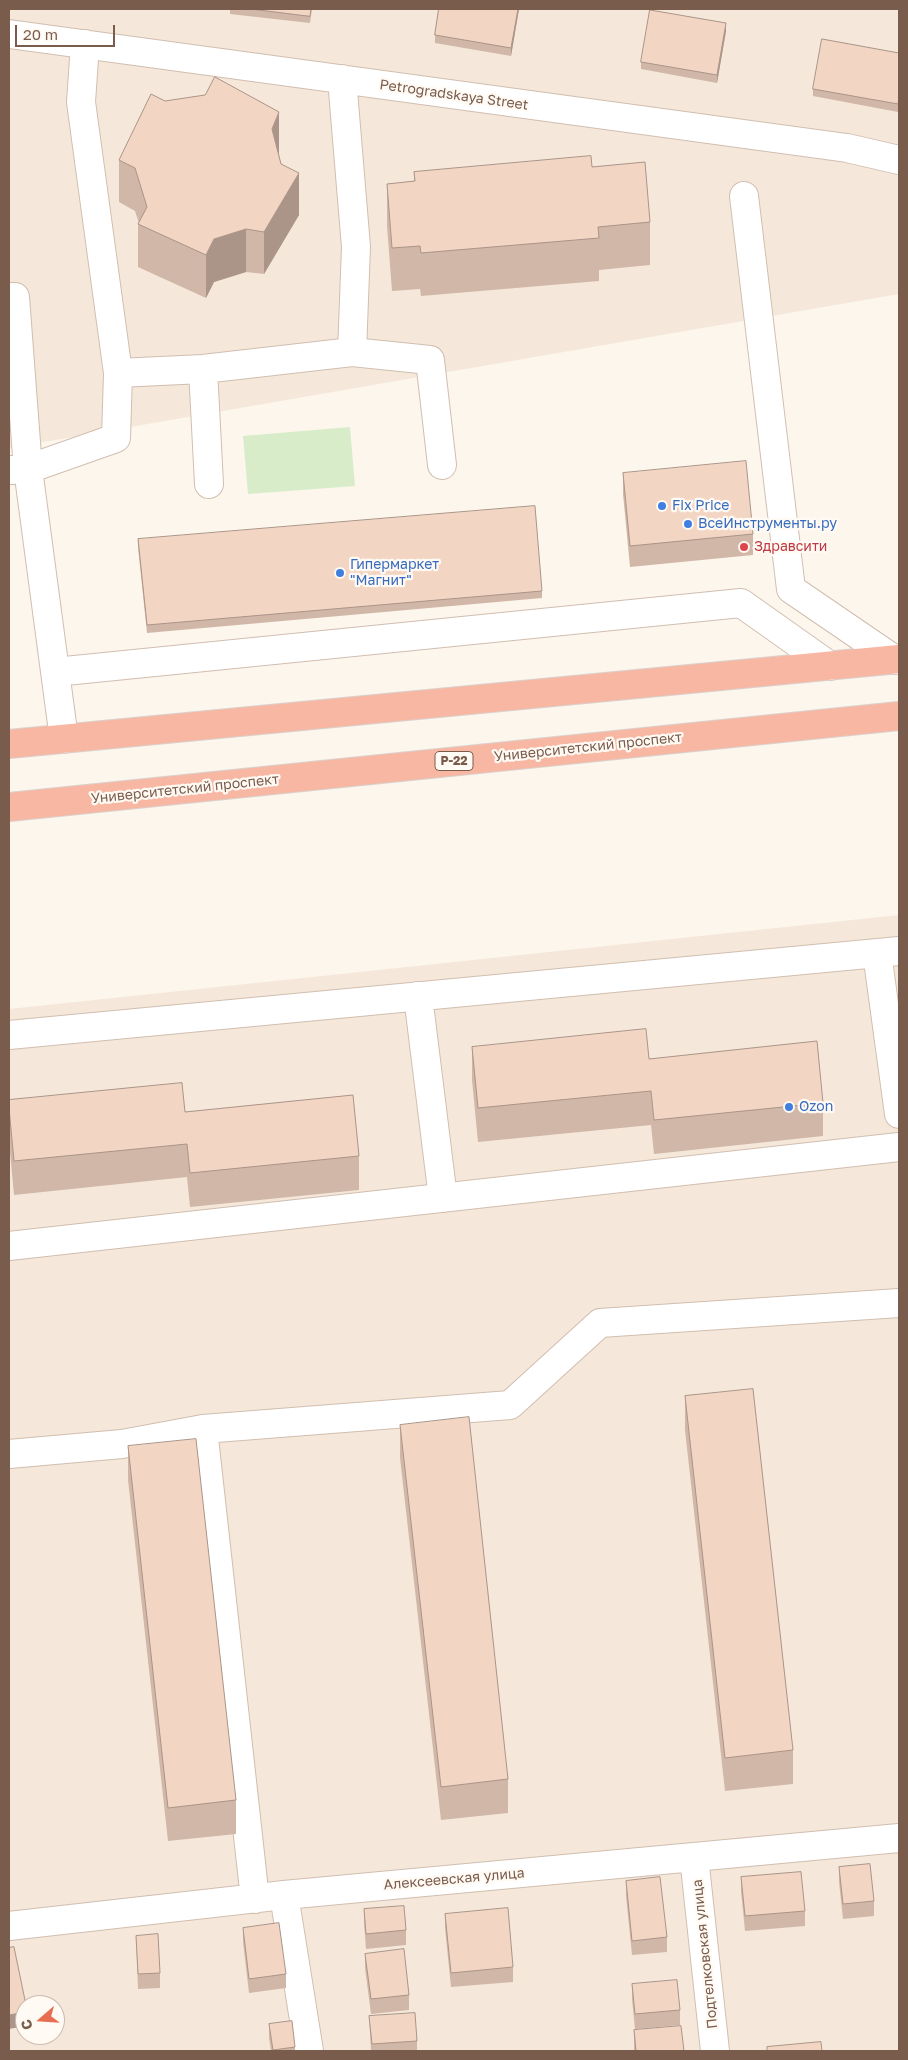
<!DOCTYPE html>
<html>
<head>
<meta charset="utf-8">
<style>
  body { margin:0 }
  #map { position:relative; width:908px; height:2060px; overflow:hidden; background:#fdf6ec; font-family:"Golos Text",sans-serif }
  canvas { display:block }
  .frame { position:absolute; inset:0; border:10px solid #7a5c4d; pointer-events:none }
  .north { position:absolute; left:15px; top:1995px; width:50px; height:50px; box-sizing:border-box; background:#fffaf3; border:1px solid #cabbb1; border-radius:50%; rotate:251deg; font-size:14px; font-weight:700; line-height:20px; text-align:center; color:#7a5c4d }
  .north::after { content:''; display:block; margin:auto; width:18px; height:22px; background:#e76f51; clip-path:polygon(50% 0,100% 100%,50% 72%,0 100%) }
  .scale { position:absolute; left:15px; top:25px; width:100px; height:22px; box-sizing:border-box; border:2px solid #7a5c4d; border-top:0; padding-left:6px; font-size:15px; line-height:18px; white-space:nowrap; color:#7a5c4d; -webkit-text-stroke:4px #fffaf3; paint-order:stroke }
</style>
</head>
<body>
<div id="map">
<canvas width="908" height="2060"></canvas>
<div class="frame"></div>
<div class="north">С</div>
<div class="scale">20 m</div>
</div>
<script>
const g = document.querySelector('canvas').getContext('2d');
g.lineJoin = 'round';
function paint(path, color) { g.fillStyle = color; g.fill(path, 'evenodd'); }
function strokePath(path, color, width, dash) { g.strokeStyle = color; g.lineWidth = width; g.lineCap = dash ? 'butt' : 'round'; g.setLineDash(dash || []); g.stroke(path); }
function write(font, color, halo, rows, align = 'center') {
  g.font = font + ' "Golos Text",sans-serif'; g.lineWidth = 4.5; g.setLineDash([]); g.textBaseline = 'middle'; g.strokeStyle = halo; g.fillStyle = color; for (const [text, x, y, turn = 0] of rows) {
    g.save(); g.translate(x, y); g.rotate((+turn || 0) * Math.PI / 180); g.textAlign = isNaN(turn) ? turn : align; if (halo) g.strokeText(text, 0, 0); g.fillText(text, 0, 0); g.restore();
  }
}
paint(new Path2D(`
  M9,9H899V294L9,448Z
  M899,915V2051H9V1009ZM25,2005H55V2035H25Z`), '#f5e8da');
paint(new Path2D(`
  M350,427L355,486L248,494L243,436Z`), '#d8ecc9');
const minor = new Path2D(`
  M9,34L847,148L899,160
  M85,44L81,102L118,373L203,369L352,352L430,360L442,465
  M342,79L356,247L352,352
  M744,196L791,589L895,660
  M9,297H15L28,469L64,739
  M203,369L209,484
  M10,470L28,469L116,438L118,373
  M55,672L741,603L830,666
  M877,953L899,1114
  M418,996L443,1198
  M9,1035L899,951
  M9,1246L899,1147
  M9,1454L122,1444L203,1429
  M694,1857L715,2051
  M284,1895L309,2051
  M255,1899L203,1429L510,1405L600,1323L899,1303
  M9,1926L284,1895L899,1838`);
const highway = new Path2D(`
  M9,744L899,659
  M9,807L899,716`);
strokePath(minor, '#d1beb0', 30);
strokePath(highway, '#dad1cd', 30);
strokePath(minor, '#fff', 28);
strokePath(highway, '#f7b7a3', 28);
paint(new Path2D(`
  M230,9H312L310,23L230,14Z
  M439,9H519L511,56L435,43V35Z
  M726,31L717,83L641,69V62Z
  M899,53L898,112L813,96V89Z
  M279,155L281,164L299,215L264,274L246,272L214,282L206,298L138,267V224L139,223L135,211L119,202V160Z
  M592,167L650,222V265L599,270V281L421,296L420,289L392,291L387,226V184L414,181V172Z
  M9,336L10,348V387H9Z
  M623,473L753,534V555L630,567L623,494Z
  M138,539L542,591V598L147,633L138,547Z
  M472,1047L649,1059L823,1103V1136L654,1154L651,1125L478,1142L472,1080Z
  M9,1100L185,1112L359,1156V1190L190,1207L187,1177L14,1195L9,1141Z
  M685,1396L793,1750V1784L725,1791L685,1430Z
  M400,1425L508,1779V1813L441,1820L400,1458Z
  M128,1446L236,1800V1834L168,1841L128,1480Z
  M839,1867L874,1901V1916L843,1919L839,1882Z
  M741,1877L805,1911V1926L745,1931L741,1891Z
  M626,1881L667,1937V1952L632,1955L626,1896Z
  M364,1909L406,1930V1945L366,1949L364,1923Z
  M445,1914L513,1967V1982L451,1987L445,1928Z
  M243,1928L286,1974V1988L249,1993L243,1942Z
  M136,1936L160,1973V1988L138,1989Z
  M365,1954L409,1995V2010L371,2014L365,1968Z
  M632,1984L680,2010V2025L635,2029L632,1999Z
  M369,2016L417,2041V2051H371Z
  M269,2024L295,2047V2051H271L269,2038Z
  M634,2030L684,2051H634Z`), '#d1b7a8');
paint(new Path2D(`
  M518,9H519L511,56V48Z
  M726,23V31L717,83V75Z
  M279,112V155L272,172V129Z
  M299,173V215L264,274V232Z
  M246,229V272L214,282L206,298V255L214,239Z
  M25,2012V2026L9,2029V2015Z`), '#aa9588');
const building = new Path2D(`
  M251,9H311L310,16Z
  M439,9H518L511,48L435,35Z
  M650,10L726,23L717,75L641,62Z
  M822,39L899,53V97L898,104L813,89Z
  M215,77L279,112L272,129L281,164L299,173L264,232L246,229L214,239L206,255L138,224L147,207L135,168L119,160L151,94L165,101L205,95Z
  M591,156L592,167L645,162L650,222L598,227L599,238L421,253L420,246L392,248L387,184L415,181L414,172Z
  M746,461L753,534L630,546L623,473Z
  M535,506L542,591L147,625L138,539Z
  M646,1029L649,1059L817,1041L823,1103L654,1120L651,1091L478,1108L472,1047Z
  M182,1083L185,1112L353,1095L359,1156L190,1173L187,1144L14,1161L9,1108V1100Z
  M753,1389L793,1750L725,1758L685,1396Z
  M469,1417L508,1779L441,1787L400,1425Z
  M196,1439L236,1800L168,1808L128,1446Z
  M870,1864L874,1901L843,1904L839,1867Z
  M801,1872L805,1911L745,1916L741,1877Z
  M660,1877L667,1937L632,1941L626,1881Z
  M404,1906L406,1930L366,1934L364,1909Z
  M508,1908L513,1967L451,1973L445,1914Z
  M279,1923L286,1974L249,1979L243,1928Z
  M158,1934L160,1973L138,1974L136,1936Z
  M14,1947L26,2005H25V2012L9,2015V1948Z
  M404,1949L409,1995L371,1999L365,1954Z
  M677,1980L680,2010L635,2014L632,1984Z
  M415,2013L417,2041L372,2044L369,2016Z
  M292,2021L295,2047L273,2050L269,2024Z
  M681,2026L684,2051H636L634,2030Z
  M821,2042L822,2051H767V2047Z`);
paint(building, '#f3d5c3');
strokePath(building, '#aa9588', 1);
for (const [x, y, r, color] of [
  [662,506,5,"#3f7fe0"],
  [688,524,5,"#3f7fe0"],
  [744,547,5,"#e0444e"],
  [340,573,5,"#3f7fe0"],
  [789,1107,5,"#3f7fe0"]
]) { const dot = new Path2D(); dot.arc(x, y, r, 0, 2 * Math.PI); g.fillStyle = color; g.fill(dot); strokePath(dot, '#fffaf3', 2); }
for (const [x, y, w] of [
  [454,761,38]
]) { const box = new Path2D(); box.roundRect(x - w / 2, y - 9.5, w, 19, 4); g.fillStyle = '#fffaf3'; g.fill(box); strokePath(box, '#7a5c4d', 1); }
write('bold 12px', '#7a5c4d', null, [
  ["Р-22",454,761]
]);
write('14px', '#7a5c4d', '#fffaf3', [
  ["Petrogradskaya Street",454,95,8],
  ["Университетский проспект",588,747,-6],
  ["Университетский проспект",185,789,-6],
  ["Алексеевская улица",454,1879,-5],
  ["Подтелковская улица",705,1954,-96]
]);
write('14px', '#366cbe', '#fffaf3', [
  ["Fix Price",672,506],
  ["ВсеИнструменты.ру",698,524],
  ["Гипермаркет",350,565],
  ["\"Магнит\"",350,581],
  ["Ozon",799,1107]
], 'left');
write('14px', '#be3a42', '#fffaf3', [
  ["Здравсити",754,547]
], 'left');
</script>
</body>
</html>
